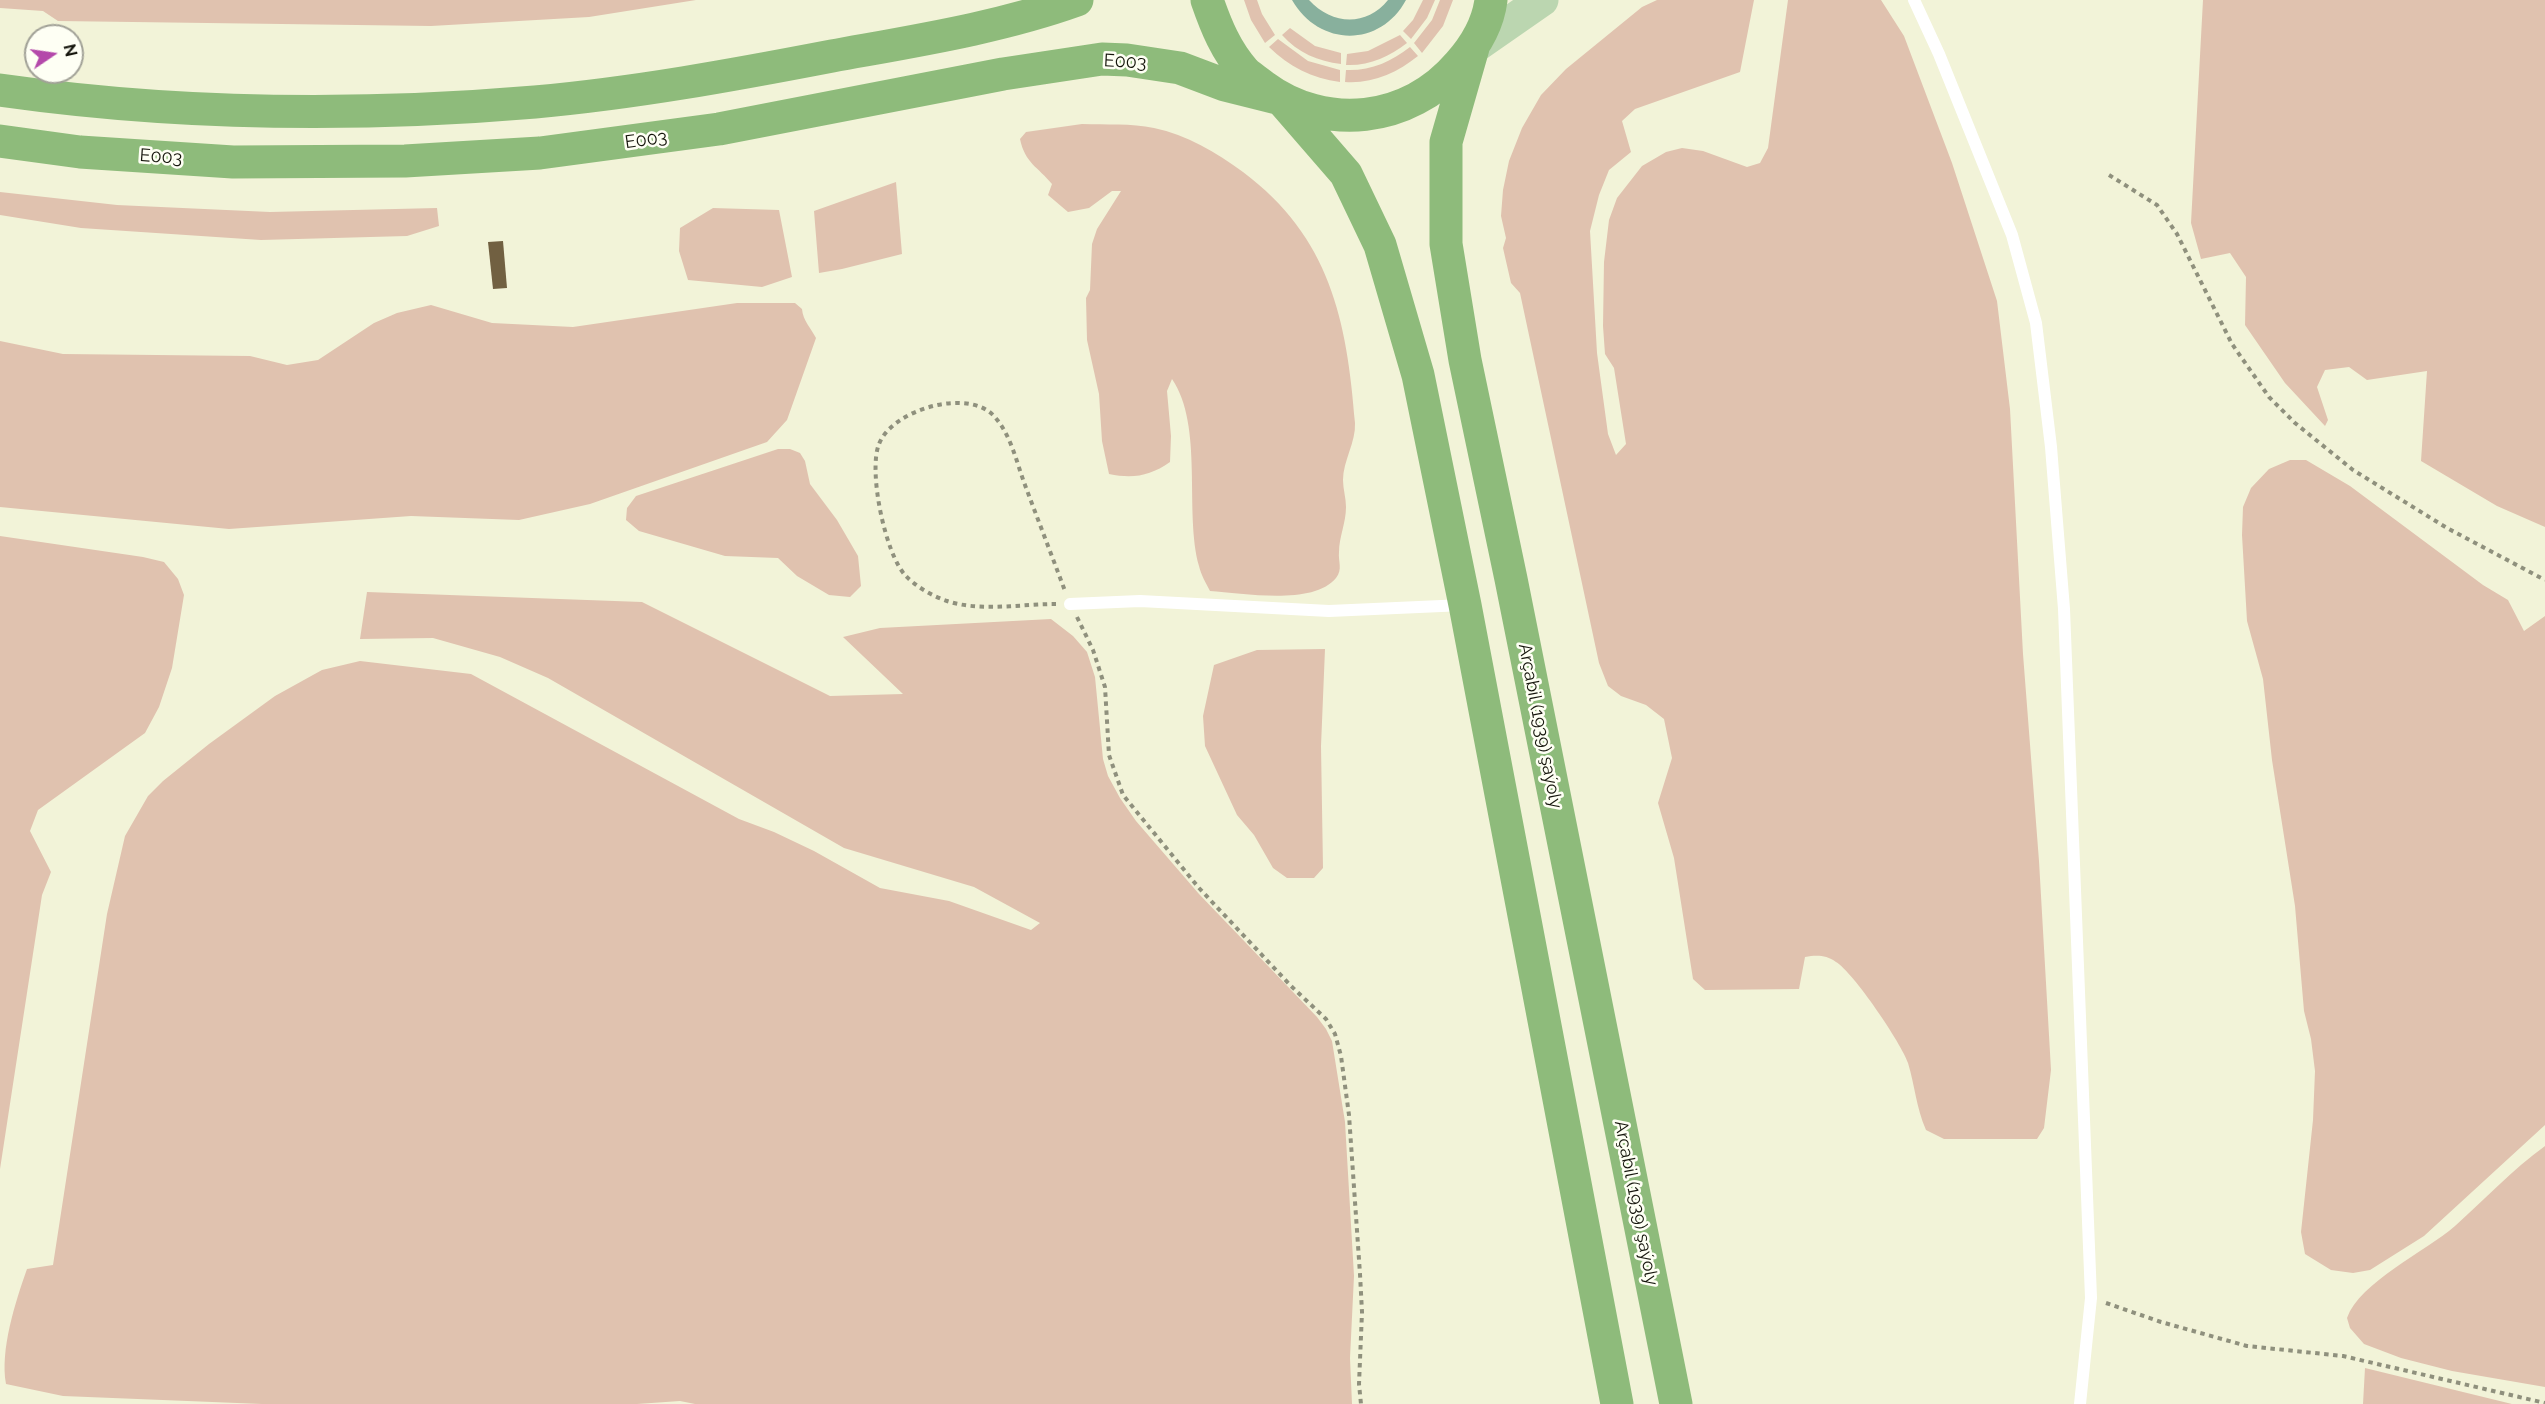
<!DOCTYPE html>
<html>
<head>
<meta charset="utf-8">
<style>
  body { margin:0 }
  #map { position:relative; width:2545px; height:1404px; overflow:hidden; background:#f2f3d8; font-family:Raleway,sans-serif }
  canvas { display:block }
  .north { position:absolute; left:24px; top:24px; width:60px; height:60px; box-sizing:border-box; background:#fefff4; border:2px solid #a1a197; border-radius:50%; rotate:77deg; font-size:16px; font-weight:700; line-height:24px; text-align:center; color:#15150c }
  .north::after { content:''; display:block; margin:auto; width:21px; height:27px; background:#b449aa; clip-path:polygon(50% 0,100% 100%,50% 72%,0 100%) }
</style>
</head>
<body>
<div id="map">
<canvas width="2545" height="1404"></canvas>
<div class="north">N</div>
</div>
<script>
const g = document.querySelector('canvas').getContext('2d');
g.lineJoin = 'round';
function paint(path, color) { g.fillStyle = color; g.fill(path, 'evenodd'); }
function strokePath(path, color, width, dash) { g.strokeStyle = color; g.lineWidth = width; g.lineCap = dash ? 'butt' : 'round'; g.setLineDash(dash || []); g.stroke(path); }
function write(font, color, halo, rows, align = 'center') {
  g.font = font + ' Raleway,sans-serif'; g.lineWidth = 5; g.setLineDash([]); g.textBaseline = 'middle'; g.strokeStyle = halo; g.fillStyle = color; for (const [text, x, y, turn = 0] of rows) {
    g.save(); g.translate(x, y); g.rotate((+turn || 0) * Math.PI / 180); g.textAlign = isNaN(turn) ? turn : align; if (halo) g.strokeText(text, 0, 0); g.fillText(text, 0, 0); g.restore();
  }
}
paint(new Path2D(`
  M0,0H696L589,17L431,26L58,21L43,11L0,8Z
  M1244,0H1257L1262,14L1275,35L1265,43L1251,20Z
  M1423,0H1435L1427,18L1411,39L1403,31L1413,20Z
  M1440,0H1453L1443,26L1422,53L1414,43L1432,20Z
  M1657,0H1754L1740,72L1635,109L1622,121L1631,152L1609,170L1599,195L1590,231L1597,353L1608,434L1616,455L1626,444L1614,368L1605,354L1603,326L1604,262L1609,220L1617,198L1642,166L1666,152L1682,148L1703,151L1747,167L1760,163L1768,148L1788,0H1881L1904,36L1952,163L1997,301L2010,409L2023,654L2039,861L2051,1070L2044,1128L2037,1139H1944L1926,1130C1916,1107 1915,1086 1908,1063C1902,1044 1853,972 1836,962C1826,955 1817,955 1805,957L1799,989L1705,990L1693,979L1674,858L1658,803L1672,758L1664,719L1646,705L1621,696L1608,686L1599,663L1520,293L1511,283L1503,248L1506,238L1501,216L1503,190L1509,161L1522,128L1541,95L1566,69L1642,7Z
  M2203,0H2545V527L2497,506L2421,461L2427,371L2367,380L2349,367L2325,370L2317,387L2328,420L2325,426L2285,383L2245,325L2246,277L2230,253L2201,259L2191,223Z
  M1290,28L1315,46L1341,53V64C1318,61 1298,53 1282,35Z
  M1400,35L1407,43C1389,57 1369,66 1346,65L1347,54L1368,51Z
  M1278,39L1308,61L1340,70V82C1312,78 1289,67 1269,47Z
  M1410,47L1418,56C1397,73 1372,84 1345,82L1346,70C1370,71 1391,62 1410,47Z
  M1082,124C1106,125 1131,123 1154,128C1187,135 1216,152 1243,172C1330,237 1347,320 1355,423C1356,442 1343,461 1343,480C1343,489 1346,498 1346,507C1346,523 1339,537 1339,552C1338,562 1343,569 1336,578C1313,606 1243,593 1210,591C1206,583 1201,575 1199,566C1184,512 1204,426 1172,379L1167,391L1171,436L1170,462C1150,476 1133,479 1109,474L1102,441L1099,394L1087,340L1086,298L1090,290L1092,244L1097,229L1121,191H1112L1089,208L1068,212L1048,195L1052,184C1038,167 1025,163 1020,139L1026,132Z
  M896,182L902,254L842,269L819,273L814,211Z
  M0,192L117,205L270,212L437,208L439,226L407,236L261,240L81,228L0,215Z
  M713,208L779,210L792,277L762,287L688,280L679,251L680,228Z
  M737,303H795L802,309C803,321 811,328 816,338L787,420L767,442L590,504L519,520L411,516L229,529L0,507V341L63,354L250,356L287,365L318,360L374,323L397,313L431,305L492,323L573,327Z
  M778,449H790L800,453L805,461L810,484L837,520L858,556L861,586L850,597L829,595L797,576L778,558L725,556L639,531L626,520L627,508L636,496Z
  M2290,460H2306L2350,486L2483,585L2508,600L2524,631L2545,616V1125L2424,1236L2370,1270L2353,1273L2331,1270L2305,1254L2301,1232L2313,1120L2315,1071L2311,1039L2304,1011L2295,906L2272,760L2263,679L2247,621L2242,535L2243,507L2251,488L2269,469Z
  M0,536L143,557L164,562L178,579L184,595L172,668L159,707L145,733L38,810L30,831L51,872L42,895L0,1169Z
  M367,592L642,602L830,696L903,694L843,637L880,628L1051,619L1073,636L1087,652L1095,677L1103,759L1108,776L1120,798L1136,821L1199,894L1317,1017L1326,1029L1332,1041L1345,1122L1354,1276L1350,1358L1352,1404H695L680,1401L637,1404H262L63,1396L6,1384C0,1350 15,1303 27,1269L53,1265L107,914L125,836L148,796L163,781L209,744L275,696L322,670L360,661L471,674L739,819L774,832L814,851L880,888L949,901L1031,930L1040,923L974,887L844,848L548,678L500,657L433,638L360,639Z
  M1325,649L1321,746L1323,868L1314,878H1287L1273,868L1254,835L1237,815L1205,746L1203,716L1214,665L1257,650Z
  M2545,1146V1387L2452,1371L2401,1358L2364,1344L2350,1328L2347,1318C2360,1282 2425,1252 2455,1226C2485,1199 2512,1170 2545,1146Z
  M2365,1368L2512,1404H2363Z`), '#e0c2af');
paint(new Path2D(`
  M1292,0H1309C1332,25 1366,27 1388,0H1406C1380,48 1319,47 1292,0Z`), '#88b09d');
paint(new Path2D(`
  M503,241L507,288L493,289L488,242Z`), '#716041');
strokePath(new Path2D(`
  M2109,175L2157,205L2177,234L2232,344L2269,397L2295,423L2353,470L2447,528L2545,580
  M1056,604C1021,604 980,612 947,601C932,596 915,586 905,575C885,553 868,471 879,444C892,410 966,388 993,415C1011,434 1016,461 1025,485C1038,520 1052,556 1065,591
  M1077,617L1093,650L1105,687L1109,755L1123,795L1199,888L1291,986L1326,1019L1335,1034L1341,1056L1349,1115L1360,1274L1362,1312L1359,1384L1361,1404
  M2106,1303L2161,1322L2247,1346L2343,1356L2545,1403`), '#8f907d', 4, [4.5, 4.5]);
strokePath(new Path2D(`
  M1914,0L1939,54L2012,235L2036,323L2051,447L2064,609L2091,1298L2080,1404
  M1070,604L1140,601L1329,611L1464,605`), '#fff', 12);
strokePath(new Path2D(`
  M1473,48L1542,0`), '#bbd6b0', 33);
strokePath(new Path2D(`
  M1207,0C1216,26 1226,51 1245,72C1250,77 1257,81 1263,86C1325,132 1409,123 1459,64C1475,46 1488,24 1491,0
  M1473,48L1446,142V244L1465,360L1511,579L1676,1404
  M0,90C176,115 357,117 535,102C635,93 733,75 832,56C914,41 999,28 1077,0
  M0,141L80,152L233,162L405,161L540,153L719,129L1003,74L1102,59L1127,60L1180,68L1225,85L1281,99L1346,174L1380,245L1418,375L1465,605L1617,1404`), '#8ebb7b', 33);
write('18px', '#15150c', '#fefff4', [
  ["E003",1125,62,3],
  ["E003",646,140,-8],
  ["E003",161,157,4],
  ["Arçabil (1939) şaýoly",1540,726,79],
  ["Arçabil (1939) şaýoly",1636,1203,79]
]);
</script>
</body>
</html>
